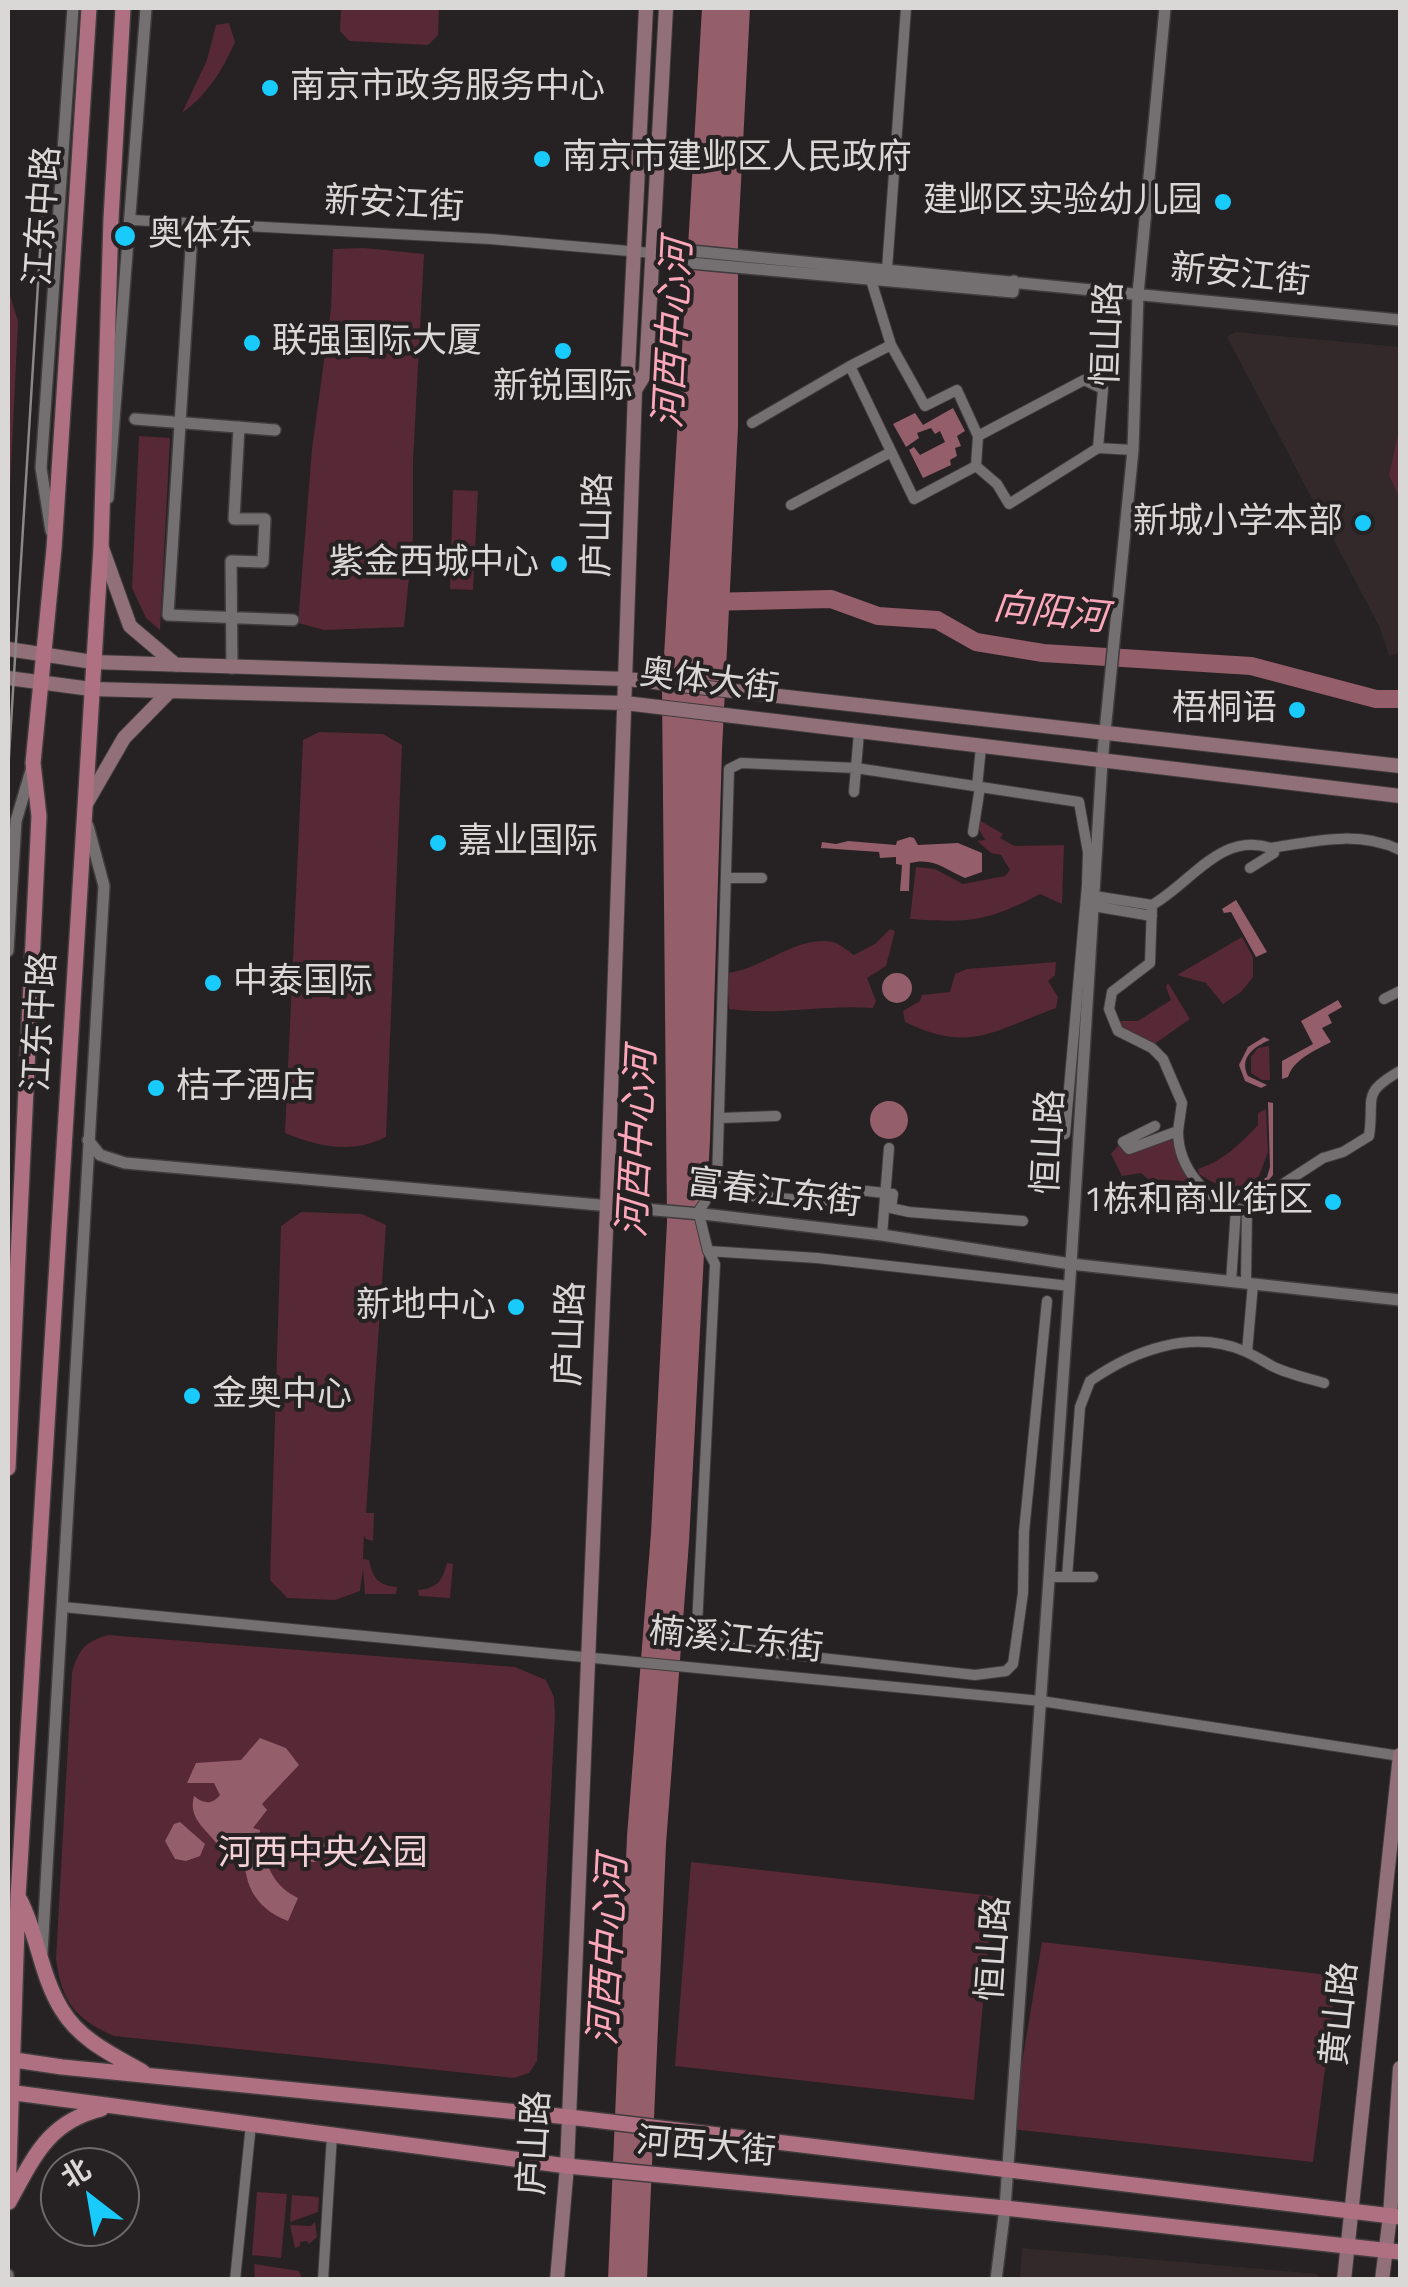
<!DOCTYPE html>
<html>
<head>
<meta charset="utf-8">
<style>
  body { margin:0 }
  #map { position:relative; width:1408px; height:2287px; overflow:hidden; background:#262122; font-family:"Titillium Web","Noto Sans SC",sans-serif }
  canvas { display:block }
  .frame { position:absolute; inset:0; border:10px solid #dad7d7; pointer-events:none }
  .north { position:absolute; left:40px; top:2147px; width:100px; height:100px; box-sizing:border-box; background:#262122; border:2px solid #6e6a6a; border-radius:50%; rotate:329deg; font-size:28px; font-weight:700; line-height:40px; text-align:center; color:#dad7d7 }
  .north::after { content:''; display:block; margin:auto; width:35px; height:45px; background:#19cafc; clip-path:polygon(50% 0,100% 100%,50% 72%,0 100%) }
</style>
</head>
<body>
<div id="map">
<canvas width="1408" height="2287"></canvas>
<div class="frame"></div>
<div class="north">北</div>
</div>
<script>
const g = document.querySelector('canvas').getContext('2d');
g.lineJoin = 'round';
function paint(path, color) { g.fillStyle = color; g.fill(path, 'evenodd'); }
function strokePath(path, color, width, dash) { g.strokeStyle = color; g.lineWidth = width; g.lineCap = dash ? 'butt' : 'round'; g.setLineDash(dash || []); g.stroke(path); }
function write(font, color, halo, rows, align = 'center') {
  g.font = font + ' "Titillium Web","Noto Sans SC",sans-serif'; g.lineWidth = 8; g.setLineDash([]); g.textBaseline = 'middle'; g.strokeStyle = halo; g.fillStyle = color; for (const [text, x, y, turn = 0] of rows) {
    g.save(); g.translate(x, y); g.rotate((+turn || 0) * Math.PI / 180); g.textAlign = isNaN(turn) ? turn : align; if (halo) g.strokeText(text, 0, 0); g.fillText(text, 0, 0); g.restore();
  }
}
paint(new Path2D(`
  M1235,332L1400,347V653L1389,656L1380,628L1227,337Z
  M1022,2248L1318,2274L1317,2279H1020Z`), '#33292b');
paint(new Path2D(`
  M341,8H439L438,35L428,45L349,41L340,31Z
  M229,23L235,42C222,71 208,94 182,113L207,60L216,25Z
  M364,248L424,254L413,461V537L404,627L324,630L298,623L312,449L331,309L333,249Z
  M8,289L18,321L8,531Z
  M1400,426V499L1389,475Z
  M139,436L170,438L160,630L146,618L132,588Z
  M453,490L478,491L473,590L450,589Z
  M319,732L383,734L402,745L386,1137C352,1154 319,1147 285,1133L303,740Z
  M979,820L1003,834L1000,838L1014,846L1064,845L1062,904L1040,894C987,922 969,923 910,919L916,867L935,869L963,884L1005,876L1010,870L1001,855L991,853L977,841L985,840L977,826Z
  M890,929L895,931L886,966L867,978L876,1001L873,1008C824,1004 779,1016 729,1009L727,973C762,970 796,935 833,942C840,944 848,951 854,955L875,944Z
  M1242,937L1253,957V977L1241,992L1223,1004L1206,983L1177,975Z
  M1056,962L1055,975L1048,981L1058,997L1056,1008C994,1030 971,1054 905,1022L903,1011L920,1001L922,995L950,992L955,974L967,969Z
  M1168,983L1190,1019L1153,1045L1122,1031L1118,1021H1138L1171,1000L1166,987Z
  M1269,1046L1270,1080H1262L1251,1073V1057L1258,1048Z
  M1266,1109L1268,1152L1259,1176C1235,1193 1222,1189 1199,1174L1198,1169C1223,1161 1240,1144 1258,1125V1113Z
  M1175,1134L1191,1180L1188,1190L1183,1181L1148,1179L1141,1173L1122,1176L1111,1154L1121,1142L1130,1151Z
  M301,1212L362,1214L386,1225L366,1513H374L373,1541L366,1539L364,1535L363,1559L369,1560C373,1579 378,1585 397,1587L396,1594H365L363,1569L360,1591L335,1600L287,1598L270,1580L281,1226Z
  M447,1563L453,1564L450,1598L419,1596L418,1590C437,1588 442,1582 447,1563Z
  M108,1635L515,1667L546,1680L554,1697L555,1715L537,2061L529,2073L514,2078L114,2036C74,2018 62,2002 56,1959L72,1673C77,1651 86,1641 108,1635Z
  M691,1862L993,1896L974,2100L675,2066Z
  M1042,1942L1337,1976L1313,2162L1011,2129Z
  M257,2192L287,2194L281,2258L252,2255Z
  M292,2195L319,2197L318,2212L290,2222Z
  M315,2222L317,2237L309,2244L307,2241L300,2242V2246L295,2248L290,2225L311,2226Z
  M254,2264L299,2271L302,2279H255Z`), '#572835');
paint(new Path2D(`
  M702,8H750L738,240V427L722,750L710,1139L689,1542L666,1844L647,2279L608,2280L627,1836L651,1533L667,1222L662,690Z
  M953,408L965,431L957,436L961,446L955,448L957,456L950,460L951,465L923,478L909,450L914,447L920,455L945,442L940,431L935,434L931,428L917,433L919,438L906,447L893,424L915,413L923,425Z
  M910,837L914,838L918,845L958,843L982,853V872L965,878C945,869 933,857 910,863L909,891H900L902,865L896,864V857L880,858L879,852L821,848L822,842L836,844L848,841L896,845L897,841Z
  M1236,900L1267,952L1256,957L1231,912L1224,913L1222,909Z
  M882 988a15 15 0 1 1 30 0a15 15 0 1 1-30 0Z
  M1338,1000L1342,1007L1328,1015L1332,1023L1322,1028L1331,1042C1314,1051 1294,1059 1288,1077L1282,1079V1061L1313,1044L1301,1021Z
  M1264,1037L1270,1040C1253,1047 1239,1058 1248,1076L1267,1085L1261,1088L1245,1081L1239,1065L1248,1047Z
  M870 1120a19 19 0 1 1 38 0a19 19 0 1 1-38 0Z
  M1268,1102L1273,1103V1175C1257,1196 1238,1199 1215,1190L1213,1186C1235,1199 1248,1189 1267,1177L1270,1167Z
  M260,1738L286,1748L299,1765L262,1804L267,1810L253,1828L260,1830L258,1851L264,1852C269,1874 278,1888 298,1898L288,1921C252,1907 243,1881 244,1846C234,1838 228,1835 217,1844C205,1828 188,1818 194,1796C204,1804 212,1805 220,1795L214,1783H187L196,1763L241,1760Z
  M180,1822L205,1844L200,1856L186,1861L175,1859L165,1841L174,1824Z
  M302 1850a12 12 0 1 1 24 0a12 12 0 1 1-24 0Z`), '#955e6b');
strokePath(new Path2D(`
  M707,602L831,599L878,616L937,620L976,642L1043,653L1251,666L1376,699H1400`), '#955e6b', 18);
const minor = new Path2D(`
  M132,220L490,239L652,253
  M887,269L906,8
  M871,280L891,345L850,366L914,499L976,466L997,484L1009,504L1098,448L1133,450
  M891,345L925,406L957,390L978,436L1084,380L1103,389L1098,448
  M752,423L850,366
  M976,466L978,436
  M791,505L891,452
  M977,787L981,747
  M854,792L859,732
  M973,832L980,787
  M1271,848C1315,841 1359,830 1400,850
  M726,878H762
  M1094,896L1152,905
  M1093,906L1152,916
  M1384,999L1400,991
  M720,1118L776,1116
  M1155,1126L1123,1142L1129,1149L1178,1131C1178,1169 1207,1201 1243,1210L1323,1158L1343,1152L1369,1136C1375,1097 1360,1094 1400,1071
  M1178,1131L1182,1103L1163,1059L1152,1048L1118,1031L1109,1009L1112,992L1150,963L1152,905C1191,883 1221,831 1271,848L1274,853L1250,868
  M726,1190L751,1196L817,1201L844,1199L858,1190L893,1194L891,1208L909,1212L1023,1221
  M697,1214L717,1183L729,769L741,763L856,768L1079,802L1088,852L1087,885L1065,1134
  M699,1214L708,1251L715,1264L697,1626L703,1636L731,1648L975,1675L1006,1671L1013,1664L1023,1593L1024,1532L1047,1301
  M882,1235L889,1148
  M708,1251L817,1258L1070,1286
  M1231,1282L1236,1209
  M1246,1283L1247,1208
  M1247,1352L1253,1284
  M1049,1577H1093
  M1067,1577L1080,1407L1090,1381C1134,1350 1192,1329 1244,1351C1254,1355 1263,1361 1272,1366C1288,1374 1307,1378 1324,1383
  M63,1607L1041,1701L1400,1756
  M235,2280L251,2124
  M323,2280L332,2135`);
const tertiary = new Path2D(`
  M191,249L168,615L293,620
  M652,253L681,250L1400,320
  M656,254L679,262L1013,292L1014,281
  M135,419L275,430
  M108,498L146,8
  M51,531L41,468L73,8
  M232,668L231,561L263,562L265,519H234L239,427
  M8,951L16,821L32,767
  M88,1140L100,1155L125,1163L712,1215L882,1235L1071,1264L1400,1300
  M42,1953L104,886L88,826
  M8,2275V2280
  M996,2280L1005,2208L1071,1264L1102,762L1133,450L1138,294L1165,8`);
const secondary = new Path2D(`
  M635,390L646,372L666,8
  M102,548L130,626L176,665
  M8,649L93,662L627,679L1400,766
  M8,678L91,689L625,703L1400,796
  M86,804L124,738L170,691
  M557,2280L567,2166L607,1205L635,390L628,370L646,8
  M1344,2280L1400,1755
  M1382,2280L1390,2216L1400,2068`);
const primary = new Path2D(`
  M8,1468L39,816L33,763L54,549L89,8
  M20,1900C38,1935 41,1977 62,2010C80,2040 113,2055 143,2072
  M8,2059L62,2067L569,2117L1400,2217
  M8,2092L567,2166L1005,2208L1400,2252
  M8,2197L18,1897L101,547L111,219L123,8
  M9,2202C34,2157 48,2122 101,2109`);
strokePath(minor, '#403c3d', 12);
strokePath(tertiary, '#403c3d', 14);
strokePath(secondary, '#403c3d', 16);
strokePath(primary, '#403c3d', 18);
strokePath(minor, '#746f70', 10);
strokePath(tertiary, '#746f70', 11);
strokePath(secondary, '#927079', 14);
strokePath(primary, '#af7181', 15);
strokePath(new Path2D(`
  M8,772L46,154`), '#8b8787', 2.5);
for (const [x, y, r, color] of [
  [270,88,10,"#19cafc"],
  [542,159,10,"#19cafc"],
  [1223,202,10,"#19cafc"],
  [125,236,12,"#19cafc"],
  [252,343,10,"#19cafc"],
  [563,351,10,"#19cafc"],
  [1363,523,10,"#19cafc"],
  [559,564,10,"#19cafc"],
  [1297,710,10,"#19cafc"],
  [438,843,10,"#19cafc"],
  [213,983,10,"#19cafc"],
  [156,1088,10,"#19cafc"],
  [1333,1202,10,"#19cafc"],
  [516,1307,10,"#19cafc"],
  [192,1396,10,"#19cafc"]
]) { const dot = new Path2D(); dot.arc(x, y, r, 0, 2 * Math.PI); g.fillStyle = color; g.fill(dot); strokePath(dot, '#262122', 4); }
write('35px', '#dad7d7', '#262122', [
  ["南京市政务服务中心",290,88],
  ["南京市建邺区人民政府",562,159],
  ["建邺区实验幼儿园",1203,202,"right"],
  ["奥体东",148,236],
  ["联强国际大厦",272,343],
  ["新锐国际",563,388,"center"],
  ["新城小学本部",1343,523,"right"],
  ["紫金西城中心",539,564,"right"],
  ["梧桐语",1277,710,"right"],
  ["嘉业国际",458,843],
  ["中泰国际",233,983],
  ["桔子酒店",176,1088],
  ["1栋和商业街区",1313,1202,"right"],
  ["新地中心",496,1307,"right"],
  ["金奥中心",212,1396]
], 'left');
write('35px', '#dad7d7', '#262122', [
  ["新安江街",394,206,3],
  ["江东中路",45,216,-86],
  ["新安江街",1240,277,6],
  ["恒山路",1110,334,-88],
  ["庐山路",600,525,-89],
  ["奥体大街",709,683,7],
  ["江东中路",42,1022,-87],
  ["恒山路",1051,1142,-87],
  ["富春江东街",774,1195,7],
  ["庐山路",572,1334,-88],
  ["楠溪江东街",736,1642,6],
  ["恒山路",996,1949,-86],
  ["黄山路",1342,2014,-84],
  ["庐山路",537,2143,-87],
  ["河西大街",706,2149,5]
]);
write('35px', '#f4d0d7', '#262122', [
  ["河西中央公园",323,1855]
]);
write('italic 38px', '#fda7bb', '#262122', [
  ["河西中心河",676,334,-87],
  ["向阳河",1050,615,6],
  ["河西中心河",640,1143,-87],
  ["河西中心河",611,1951,-87]
]);
</script>
</body>
</html>
